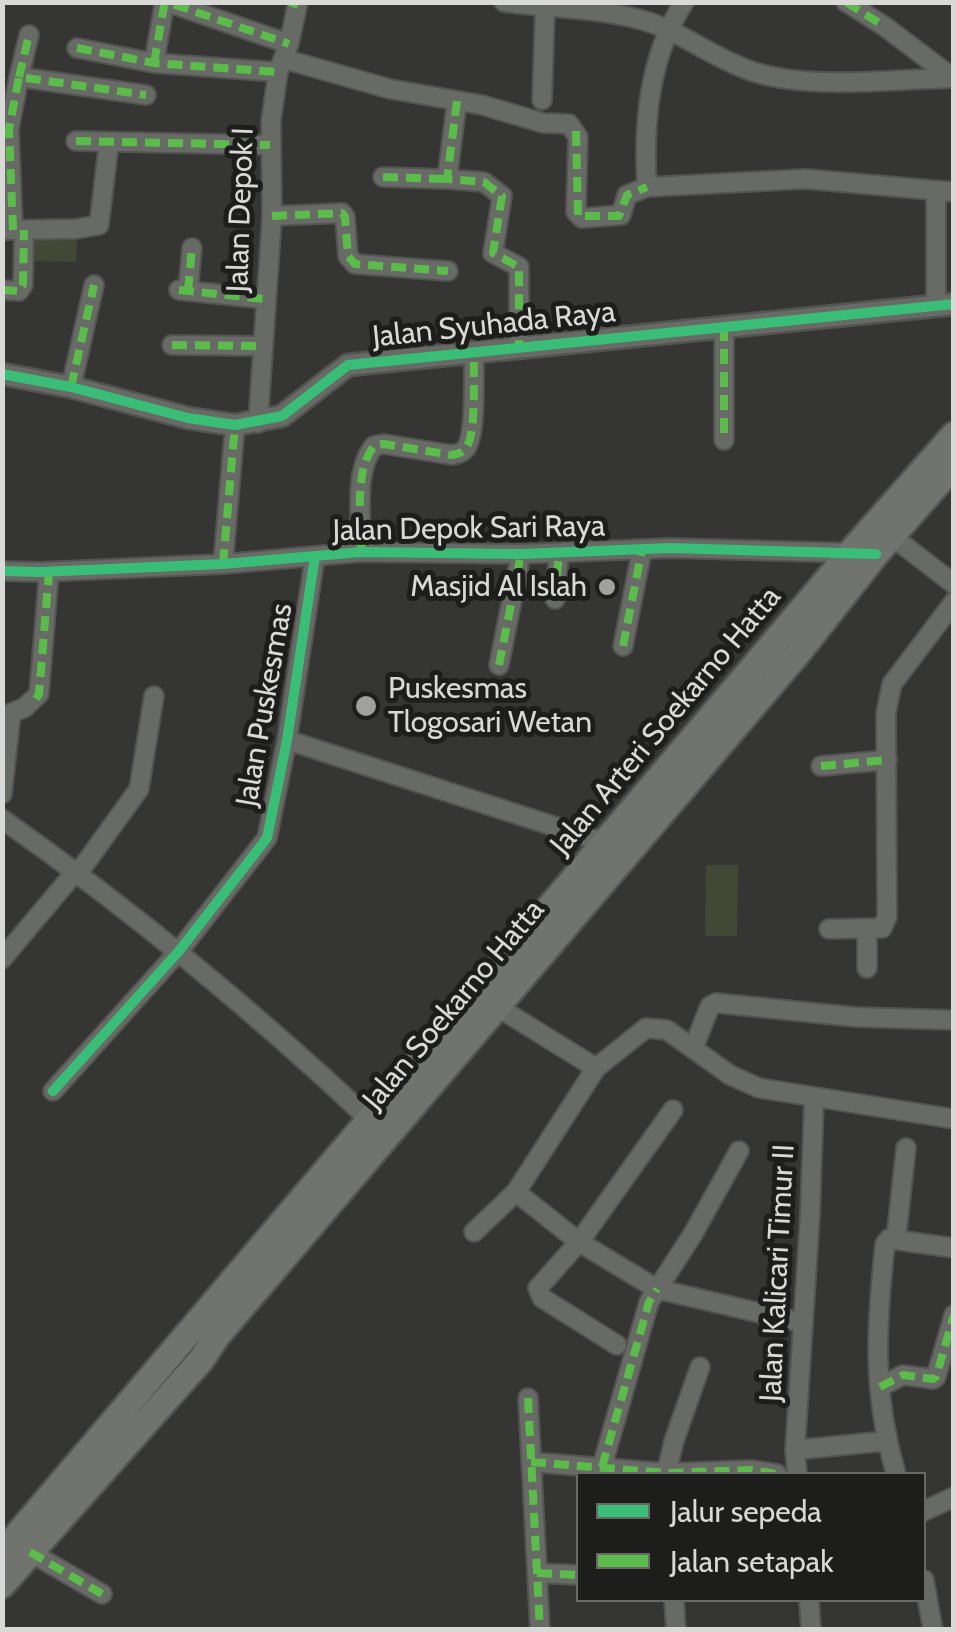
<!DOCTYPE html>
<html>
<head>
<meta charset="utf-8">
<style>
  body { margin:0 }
  #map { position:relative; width:956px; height:1632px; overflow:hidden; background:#353634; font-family:Cabin,sans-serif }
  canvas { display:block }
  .frame { position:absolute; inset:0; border:5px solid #d9dad7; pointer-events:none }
  .legend { position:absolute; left:576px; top:1472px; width:350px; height:130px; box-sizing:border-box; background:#1d1e1c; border:2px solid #686967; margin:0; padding:12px 18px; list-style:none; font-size:30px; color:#d9dad7 }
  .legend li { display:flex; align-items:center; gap:20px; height:50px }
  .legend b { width:50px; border:2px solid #686967 }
</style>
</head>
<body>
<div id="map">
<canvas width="956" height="1632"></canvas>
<div class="frame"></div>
<ul class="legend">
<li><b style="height:12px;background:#3abd76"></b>Jalur sepeda</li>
<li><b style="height:12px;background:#5cbc4b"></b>Jalan setapak</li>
</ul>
</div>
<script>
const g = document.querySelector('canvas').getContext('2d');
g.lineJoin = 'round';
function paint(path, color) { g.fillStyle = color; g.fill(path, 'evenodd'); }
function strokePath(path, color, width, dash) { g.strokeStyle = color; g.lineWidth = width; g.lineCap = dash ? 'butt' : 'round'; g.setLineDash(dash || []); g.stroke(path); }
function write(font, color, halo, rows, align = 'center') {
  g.font = font + ' Cabin,sans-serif'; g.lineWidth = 10; g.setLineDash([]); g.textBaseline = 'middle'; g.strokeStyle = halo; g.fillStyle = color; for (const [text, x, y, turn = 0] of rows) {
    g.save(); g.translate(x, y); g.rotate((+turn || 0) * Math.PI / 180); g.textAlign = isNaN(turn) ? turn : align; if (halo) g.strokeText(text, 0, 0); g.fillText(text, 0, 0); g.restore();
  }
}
paint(new Path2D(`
  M31,236L77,237L76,262L31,261Z
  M706,865H738L737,936H705Z`), '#424836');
const minor = new Path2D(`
  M504,2C549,8 598,8 642,20C681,31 714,59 754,72C812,90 892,79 954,78
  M684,2C649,57 643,123 647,187L806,179L954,192
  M846,2L884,26L953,78
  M77,48L154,63L278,72
  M284,59L390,89L482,105L543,123L569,124L578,137L576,212L582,218L621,215L627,195L647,187
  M154,63L164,6L170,3L289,44
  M19,77L29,35
  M542,100L545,8
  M457,101L447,179L484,182L502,196L493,253L519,267V346
  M76,141L270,145
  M383,177L447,179
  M936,191V304
  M272,216L342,213L345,217L348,256L355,264L448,271
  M3,230L75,229L99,225L109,142
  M13,230L9,129L19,77L146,95
  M2,290L19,291L23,285L24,230
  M179,290L265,299
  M188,291L192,248
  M724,326V440
  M172,345L263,346
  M71,387L94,285
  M258,423L272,216L271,121L278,72L289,44L298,2
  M885,531L954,584
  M361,552C362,520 353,472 374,446L384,444L452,455C459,453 461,454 466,448C477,433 473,373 474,352
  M223,564L235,425
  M2,571L40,572L223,564L361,552L521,554L670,548L856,553
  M555,599L559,553
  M623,646L642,550
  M499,665L521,554
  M287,740L606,843
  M821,766L887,760
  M2,794L11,713L24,708L39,694L49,572
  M2,819C133,911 255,1012 371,1121
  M79,872L139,789L154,696
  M829,929L882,928L887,917L886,713L892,684L954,602
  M2,959L76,871
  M867,968V930
  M496,1006L596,1068
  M693,1049L710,1006L716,1003L855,1017L954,1020
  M53,1091L179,951L267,838L287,740L315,556
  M516,1192L579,1242L657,1289L803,1323
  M474,1232L516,1192L596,1068L646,1028L667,1030L730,1075L759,1088L954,1119
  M896,1239L906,1148
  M617,1345L542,1298L538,1288L579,1242L673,1110
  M880,1387L903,1375L933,1379L936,1377L954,1315
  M528,1398L540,1630
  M795,1450L886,1441
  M531,1462L666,1473L752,1470L777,1474
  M602,1467L649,1302L693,1234L739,1151
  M666,1474L674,1441L700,1367
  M797,1474L795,1450L810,1215L814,1099
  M896,1474C872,1392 876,1328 885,1244L889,1239L954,1248
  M924,1511L954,1497
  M30,1552L102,1594
  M537,1573L578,1575
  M924,1580L933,1630
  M674,1600L676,1630
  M809,1600L811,1630`);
const tertiary = new Path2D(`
  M2,374L71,387L188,418L235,425L282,416L348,365L954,304`);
const primary = new Path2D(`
  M2,1553L850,553L954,435
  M2,1585L201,1360L217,1336L798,653L876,554L954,465`);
strokePath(minor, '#535451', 22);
strokePath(tertiary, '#535451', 25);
strokePath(primary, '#535451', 30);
strokePath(minor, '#686a65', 18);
strokePath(tertiary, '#686a65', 20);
strokePath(primary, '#71736e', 25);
strokePath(new Path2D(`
  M290,2L298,5
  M846,2L884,26
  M77,48L154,63L278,72
  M154,63L164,6L170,3L289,44
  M19,77L29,35
  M457,101L447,179L484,182L502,196L493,253L519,267V346
  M576,131L578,216H619L627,195L647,187
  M76,141L270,145
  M383,177L447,179
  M272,216L342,213L345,217L348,256L355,264L448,271
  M13,230L9,129L19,77L146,95
  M2,290L19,291L23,285L24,230
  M179,290L265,299
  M188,291L192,248
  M724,326V440
  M172,345L263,346
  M71,387L94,285
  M361,552C362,520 353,472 374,446L384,444L452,455C459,453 461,454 466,448C477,433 473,373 474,352
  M223,564L235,425
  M555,599L559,553
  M623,646L642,550
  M499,665L521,554
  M36,699L39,694L49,572
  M821,766L887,760
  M880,1387L903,1375L933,1379L936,1377L954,1315
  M528,1398L540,1630
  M531,1462L666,1473L752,1470L777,1474
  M602,1467L649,1302L657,1289
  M30,1552L102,1594
  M537,1573L578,1575`), '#5cbc4b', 8, [15, 8]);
strokePath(new Path2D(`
  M2,374L71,387L188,418L235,425L282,416L348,365L954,304
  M2,571L40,572L223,564L361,552L521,554L670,548L876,554
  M53,1091L179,951L267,838L287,740L315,556`), '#3abd76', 10);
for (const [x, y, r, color] of [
  [607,587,10,"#a0a19e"],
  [366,706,12,"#a0a19e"]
]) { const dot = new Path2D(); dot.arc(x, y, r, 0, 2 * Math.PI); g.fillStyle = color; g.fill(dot); strokePath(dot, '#1d1e1c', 4); }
write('30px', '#d9dad7', '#1d1e1c', [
  ["Jalan Depok I",241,210,-88],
  ["Jalan Syuhada Raya",494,325,-6],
  ["Jalan Depok Sari Raya",469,529,-1],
  ["Jalan Puskesmas",265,705,-80],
  ["Jalan Arteri Soekarno Hatta",666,721,-50],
  ["Jalan Soekarno Hatta",454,1005,-50],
  ["Jalan Kalicari Timur II",778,1273,-87]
]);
write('30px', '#d9dad7', '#1d1e1c', [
  ["Masjid Al Islah",587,587],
  ["Puskesmas",388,689,"left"],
  ["Tlogosari Wetan",388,723,"left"]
], 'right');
</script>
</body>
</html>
